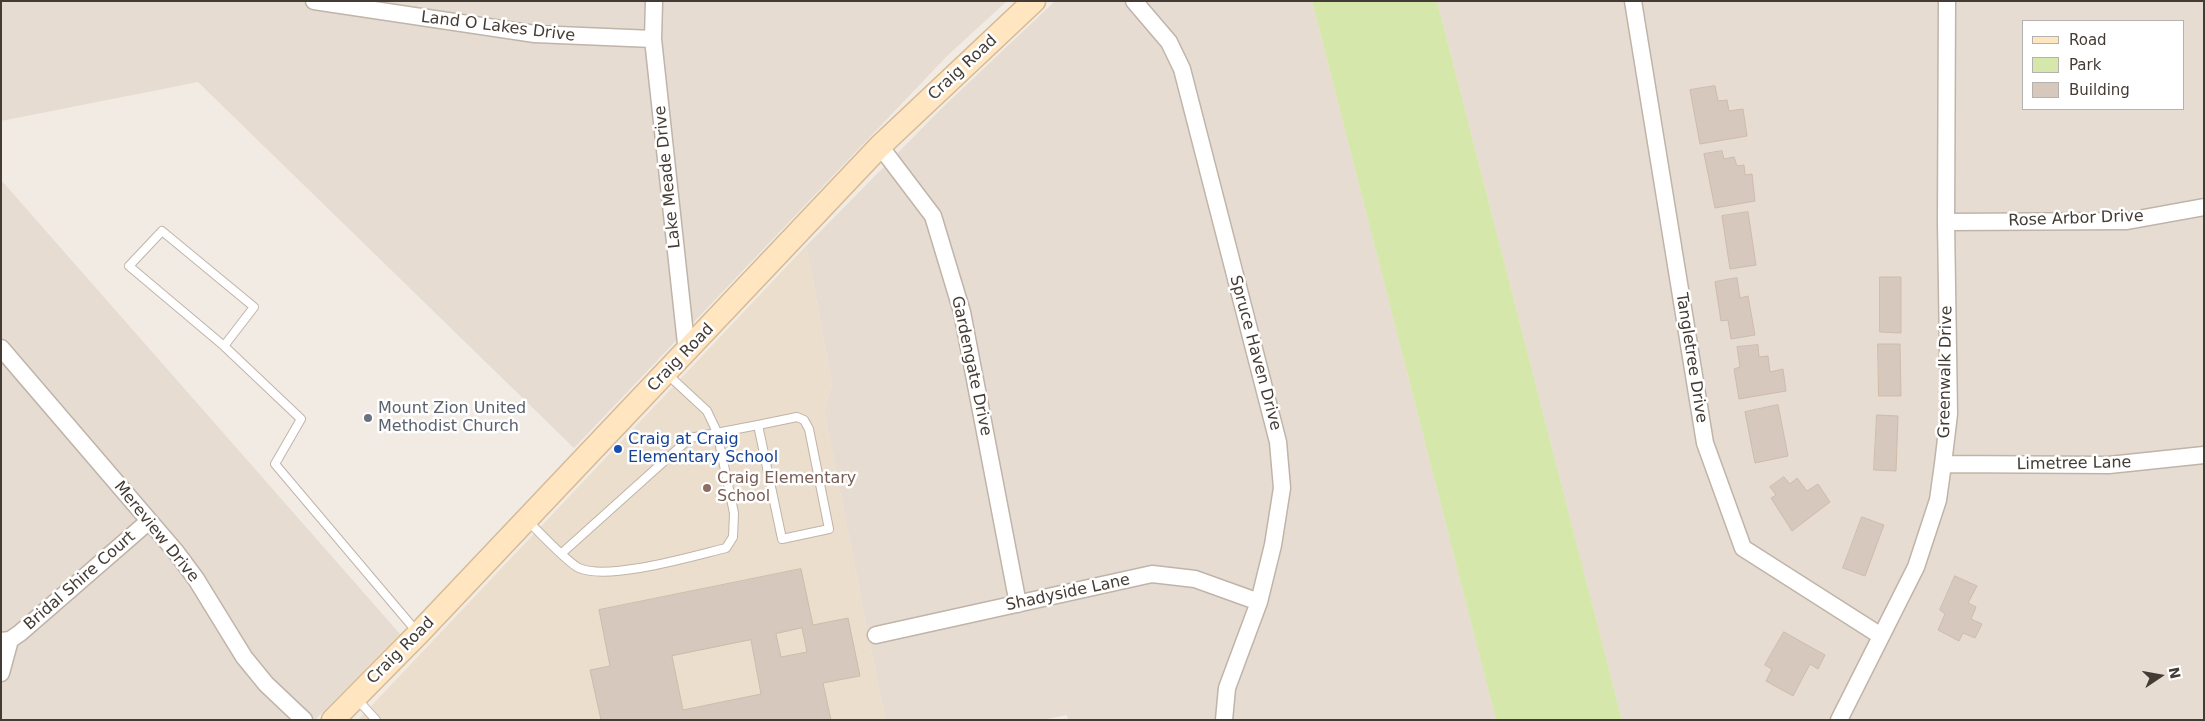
<!DOCTYPE html>
<html>
<head>
<meta charset="utf-8">
<style>
  body { margin:0 }
  #map { position:relative; width:2205px; height:721px; overflow:hidden; background:#f2ebe3; font-family:"DejaVu Sans",sans-serif }
  canvas { display:block }
  .frame { position:absolute; inset:0; border:2px solid #443b34; pointer-events:none }
  .legend { position:absolute; left:2022px; top:20px; width:162px; height:90px; box-sizing:border-box; background:#fff; border:1px solid #b4b1ae; margin:0; padding:6px 9px; list-style:none; font-size:15px; color:#443b34 }
  .legend li { display:flex; align-items:center; gap:10px; height:25px }
  .legend b { width:25px; border:1px solid #b4b1ae }
  .north { position:absolute; left:2135px; top:651px; width:50px; height:50px; -webkit-text-stroke:4px #fff; paint-order:stroke; rotate:78deg; font-size:14px; font-weight:700; line-height:20px; text-align:center; color:#443b34 }
  .north::after { content:''; display:block; margin:auto; width:18px; height:22px; background:#443b34; clip-path:polygon(50% 0,100% 100%,50% 72%,0 100%) }
</style>
</head>
<body>
<div id="map">
<canvas width="2205" height="721"></canvas>
<div class="frame"></div>
<ul class="legend">
<li><b style="height:6px;background:#ffe6c0"></b>Road</li>
<li><b style="height:14px;background:#d5e7ab"></b>Park</li>
<li><b style="height:14px;background:#d6c8bc"></b>Building</li>
</ul>
<div class="north">N</div>
</div>
<script>
const g = document.querySelector('canvas').getContext('2d');
g.lineJoin = 'round';
function paint(path, color) { g.fillStyle = color; g.fill(path, 'evenodd'); }
function strokePath(path, color, width, dash) { g.strokeStyle = color; g.lineWidth = width; g.lineCap = dash ? 'butt' : 'round'; g.setLineDash(dash || []); g.stroke(path); }
function write(font, color, halo, rows, align = 'center') {
  g.font = font + ' "DejaVu Sans",sans-serif'; g.lineWidth = 5; g.setLineDash([]); g.textBaseline = 'middle'; g.strokeStyle = halo; g.fillStyle = color; for (const [text, x, y, turn = 0] of rows) {
    g.save(); g.translate(x, y); g.rotate((+turn || 0) * Math.PI / 180); g.textAlign = isNaN(turn) ? turn : align; if (halo) g.strokeText(text, 0, 0); g.fillText(text, 0, 0); g.restore();
  }
}
paint(new Path2D(`
  M1,1H1007L947,56L574,448L198,82L1,121Z
  M1055,1H1312L1496,720H1068L1067,715L1041,720H885L824,411L832,384L806,246L940,110Z
  M1437,1H2204V720H1622ZM2024,21H2184V109H2024Z
  M1,180L400,634L315,720H1Z`), '#e6dcd1');
paint(new Path2D(`
  M806,246L832,384L824,411L885,720H358Z`), '#ebdecd');
paint(new Path2D(`
  M1312,1H1437L1622,720H1496Z`), '#d5e7ab');
const building = new Path2D(`
  M1715,86L1718,101L1727,100L1729,111L1743,109L1747,136L1700,144L1690,90Z
  M1722,151L1724,159L1734,157L1737,166L1744,165L1745,175L1752,174L1755,201L1715,208L1704,154Z
  M1748,212L1756,265L1730,269L1722,216Z
  M1880,277H1901V333L1880,332Z
  M1737,278L1740,298L1748,296L1755,335L1731,339L1728,320L1721,321L1715,282Z
  M1878,344H1900L1901,396H1879Z
  M1758,345L1759,357L1768,356L1770,372L1783,369L1786,391L1739,399L1734,369L1740,367L1737,347Z
  M1778,405L1788,456L1755,463L1745,412Z
  M1877,415L1898,416L1896,471L1874,470Z
  M1784,477L1790,484L1797,478L1807,491L1818,484L1830,502L1792,531L1771,498L1776,495L1770,487Z
  M1862,517L1884,525L1865,576L1843,568Z
  M801,569L813,625L848,618L860,676L823,683L831,720H601L590,670L610,666L599,610ZM802,628L807,652L781,657L776,634ZM751,640L761,694L683,710L672,656Z
  M1955,576L1977,586L1968,603L1976,607L1971,619L1982,624L1975,638L1963,633L1959,641L1938,630L1945,614L1940,610Z
  M1784,632L1825,655L1818,669L1810,664L1793,696L1766,681L1772,669L1765,665Z`);
paint(building, '#d6c8bc');
strokePath(building, '#cebcac', 1);
const service = new Path2D(`
  M224,346L129,266L162,231L254,307L224,346L301,419L275,464L417,632
  M528,521C538,531 568,563 579,568C609,581 693,556 726,548L733,537L734,513L717,432L707,411L666,373
  M562,553L690,438L758,425L782,539L829,529L809,429L804,420L797,417L758,425
  M356,698L376,720`);
const minor = new Path2D(`
  M314,1L535,34L653,39
  M654,1L653,39L687,353
  M1134,1L1169,42L1182,69L1278,442L1282,488L1273,545L1259,602L1227,688L1224,720
  M1633,1L1705,443L1743,548L1881,636
  M880,146L933,216L962,312L1018,604
  M1946,222L2127,221L2204,207
  M1,348L176,552L196,579L244,657L266,684L304,720
  M1943,464L2109,465L2204,455
  M876,635L1152,574L1195,579L1259,602
  M1,641L10,640L20,633L149,521
  M1,673L10,640
  M1839,720L1916,567L1938,500L1943,464L1949,414L1946,222L1947,1`);
const secondary = new Path2D(`
  M333,720L418,634L880,146L1034,1`);
strokePath(service, '#c0b4a9', 10);
strokePath(minor, '#c0b4a9', 19);
strokePath(secondary, '#d5ba95', 25);
strokePath(service, '#fff', 8);
strokePath(minor, '#fff', 16);
strokePath(secondary, '#ffe6c0', 22);
for (const [x, y, r, color] of [
  [368,418,5,"#6b7280"],
  [618,449,5,"#1a4fb4"],
  [707,488,5,"#8d6e63"]
]) { const dot = new Path2D(); dot.arc(x, y, r, 0, 2 * Math.PI); g.fillStyle = color; g.fill(dot); strokePath(dot, '#fff', 2); }
write('16px', '#443b34', '#fff', [
  ["Land O Lakes Drive",498,27,7],
  ["Craig Road",963,68,-43],
  ["Lake Meade Drive",668,177,-96],
  ["Rose Arbor Drive",2076,219,-2],
  ["Spruce Haven Drive",1255,353,75],
  ["Craig Road",681,358,-46],
  ["Tangletree Drive",1691,358,81],
  ["Gardengate Drive",971,366,78],
  ["Greenwalk Drive",1946,372,-89],
  ["Limetree Lane",2074,464,-1],
  ["Mereview Drive",156,532,51],
  ["Bridal Shire Court",80,581,-41],
  ["Shadyside Lane",1068,593,-12],
  ["Craig Road",401,651,-45]
]);
write('16px', '#5b616d', '#fff', [
  ["Mount Zion United",378,409],
  ["Methodist Church",378,427]
], 'left');
write('16px', '#164399', '#fff', [
  ["Craig at Craig",628,440],
  ["Elementary School",628,458]
], 'left');
write('16px', '#785e54', '#fff', [
  ["Craig Elementary",717,479],
  ["School",717,497]
], 'left');
</script>
</body>
</html>
